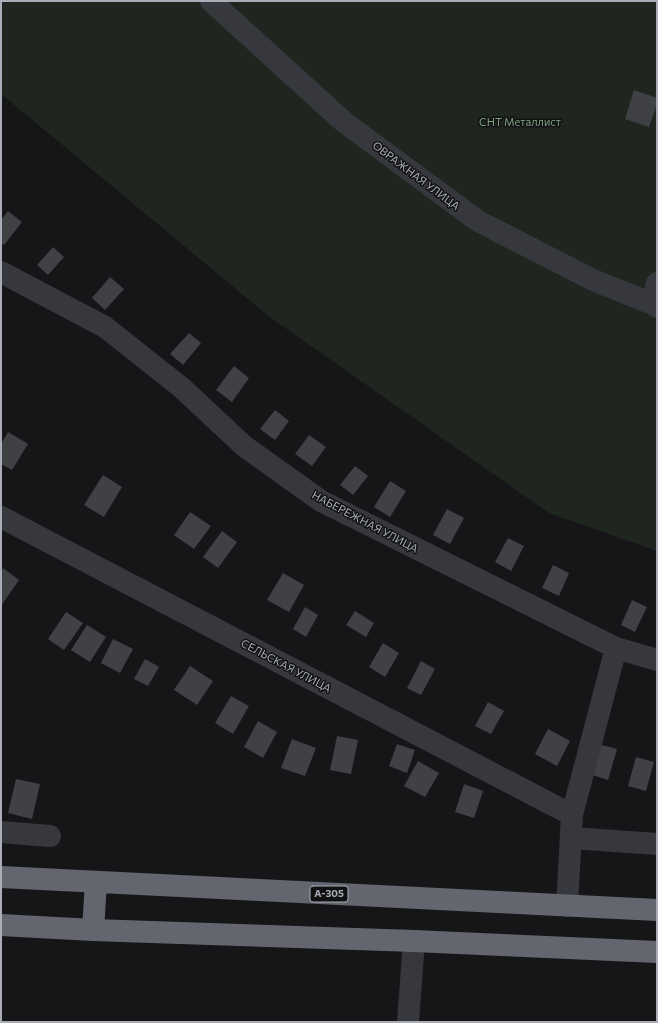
<!DOCTYPE html>
<html>
<head>
<meta charset="utf-8">
<style>
  body { margin:0 }
  #map { position:relative; width:658px; height:1023px; overflow:hidden; background:#161618; font-family:Commissioner,sans-serif }
  canvas { display:block }
  .frame { position:absolute; inset:0; border:2px solid #a8adb8; pointer-events:none }
</style>
</head>
<body>
<div id="map">
<canvas width="658" height="1023"></canvas>
<div class="frame"></div>
</div>
<script>
const g = document.querySelector('canvas').getContext('2d');
g.lineJoin = 'round';
function paint(path, color) { g.fillStyle = color; g.fill(path, 'evenodd'); }
function strokePath(path, color, width, dash) { g.strokeStyle = color; g.lineWidth = width; g.lineCap = dash ? 'butt' : 'round'; g.setLineDash(dash || []); g.stroke(path); }
function write(font, color, halo, rows, align = 'center') {
  g.font = font + ' Commissioner,sans-serif'; g.lineWidth = 3; g.setLineDash([]); g.textBaseline = 'middle'; g.strokeStyle = halo; g.fillStyle = color; for (const [text, x, y, turn = 0] of rows) {
    g.save(); g.translate(x, y); g.rotate((+turn || 0) * Math.PI / 180); g.textAlign = isNaN(turn) ? turn : align; if (halo) g.strokeText(text, 0, 0); g.fillText(text, 0, 0); g.restore();
  }
}
paint(new Path2D(`
  M1,1H657V551L549,513L271,318L1,94Z`), '#1e261f');
paint(new Path2D(`
  M634,90L657,98V104L649,127L625,119Z
  M8,211L22,222L4,245L1,243V220Z
  M53,247L64,257L48,275L37,265Z
  M110,277L124,289L105,310L92,298Z
  M189,333L201,343L183,365L170,354Z
  M234,366L249,378L232,402L216,390Z
  M275,410L289,421L275,440L260,429Z
  M8,432L28,444L12,470L1,464V444Z
  M309,435L326,447L312,466L295,454Z
  M355,466L368,476L353,495L340,485Z
  M103,475L122,487L104,517L84,505Z
  M390,481L406,491L390,517L374,507Z
  M447,509L464,518L450,544L433,535Z
  M190,512L211,526L194,549L174,535Z
  M222,531L237,542L218,568L203,557Z
  M508,538L524,546L511,571L495,562Z
  M553,565L569,573L559,596L542,588Z
  M3,568L19,580L1,606V572Z
  M283,573L304,585L289,612L267,600Z
  M632,600L647,607L635,632L621,625Z
  M305,607L318,615L306,637L293,629Z
  M355,611L374,623L366,637L346,625Z
  M66,612L83,623L64,650L48,639Z
  M87,625L106,637L90,662L71,650Z
  M113,639L133,649L120,673L101,663Z
  M383,643L399,653L385,677L369,667Z
  M145,659L159,667L148,686L134,679Z
  M421,661L435,669L421,695L407,688Z
  M190,666L213,681L197,705L174,690Z
  M231,696L249,706L233,734L215,723Z
  M488,702L504,711L491,734L475,726Z
  M258,721L277,732L263,758L244,747Z
  M548,729L570,741L557,766L535,754Z
  M337,736L358,740L351,774L330,770Z
  M292,739L316,748L305,776L281,768Z
  M397,744L415,750L407,773L389,766Z
  M598,744L617,749L608,780L589,774Z
  M636,757L654,762L646,791L628,786Z
  M418,761L439,773L425,797L404,786Z
  M16,779L40,784L32,819L8,813Z
  M464,784L483,791L474,818L455,812Z`), '#404145');
strokePath(new Path2D(`
  M211,1L344,122L478,221L593,280L653,304L657,307
  M1,272L105,327L182,388L244,446L321,501L616,648L657,660
  M653,304L657,283
  M1,517L572,815
  M1,832L50,836
  M572,838L657,844
  M567,906L572,815L616,648
  M408,1022L414,941`), '#37383d', 22);
strokePath(new Path2D(`
  M1,877L657,910
  M1,925L93,930L414,941L657,952
  M93,930L96,882`), '#63666e', 22);
for (const [x, y, w] of [
  [329,894,38]
]) { const box = new Path2D(); box.roundRect(x - w / 2, y - 8, w, 16, 3); g.fillStyle = '#111113'; g.fill(box); strokePath(box, '#a8adb8', 1); }
write('bold 10px', '#a8adb8', null, [
  ["А-305",329,894]
]);
write('11px', '#7fa381', '#111113', [
  ["СНТ Металлист",520,122]
]);
write('11px', '#a8adb8', '#111113', [
  ["ОВРАЖНАЯ УЛИЦА",416,176,37],
  ["НАБЕРЕЖНАЯ УЛИЦА",365,522,28],
  ["СЕЛЬСКАЯ УЛИЦА",286,666,28]
]);
</script>
</body>
</html>
